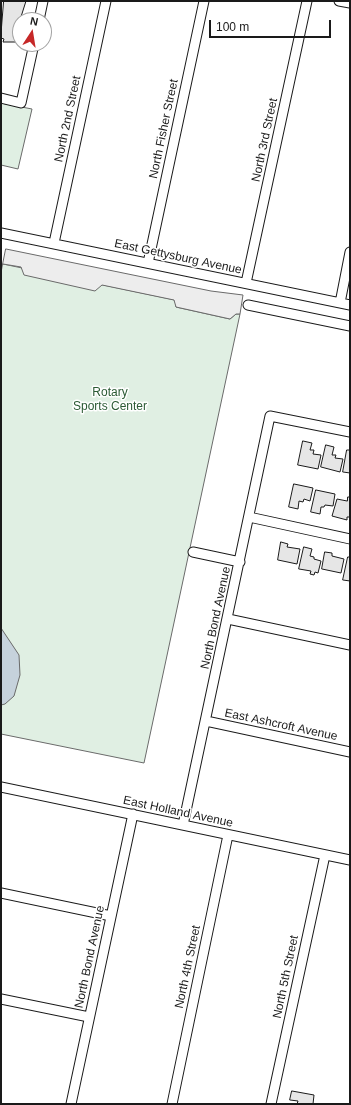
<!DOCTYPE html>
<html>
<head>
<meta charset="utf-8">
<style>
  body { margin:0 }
  #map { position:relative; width:351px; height:1105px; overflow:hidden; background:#fff; font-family:Arial,sans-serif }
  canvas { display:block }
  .frame { position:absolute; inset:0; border:2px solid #1a1a1a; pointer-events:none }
  .north { position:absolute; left:12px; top:12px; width:40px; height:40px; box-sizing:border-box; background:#fff; border:1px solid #a3a3a3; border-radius:50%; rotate:12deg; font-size:11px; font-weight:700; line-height:16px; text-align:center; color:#1a1a1a }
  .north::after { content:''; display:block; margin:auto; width:14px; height:18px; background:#c62828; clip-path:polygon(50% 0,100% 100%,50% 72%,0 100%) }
  .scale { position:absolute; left:209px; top:20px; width:122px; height:18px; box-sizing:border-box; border:2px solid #1a1a1a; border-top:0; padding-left:5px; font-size:12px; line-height:14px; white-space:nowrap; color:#1a1a1a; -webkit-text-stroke:3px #fff; paint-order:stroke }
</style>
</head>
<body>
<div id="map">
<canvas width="351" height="1105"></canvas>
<div class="frame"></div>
<div class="north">N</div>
<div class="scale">100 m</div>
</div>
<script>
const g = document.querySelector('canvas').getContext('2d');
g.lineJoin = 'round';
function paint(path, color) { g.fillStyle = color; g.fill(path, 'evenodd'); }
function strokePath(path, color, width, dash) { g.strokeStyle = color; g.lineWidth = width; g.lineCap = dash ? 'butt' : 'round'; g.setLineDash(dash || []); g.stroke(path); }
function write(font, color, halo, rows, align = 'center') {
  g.font = font + ' Arial,sans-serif'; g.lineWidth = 3; g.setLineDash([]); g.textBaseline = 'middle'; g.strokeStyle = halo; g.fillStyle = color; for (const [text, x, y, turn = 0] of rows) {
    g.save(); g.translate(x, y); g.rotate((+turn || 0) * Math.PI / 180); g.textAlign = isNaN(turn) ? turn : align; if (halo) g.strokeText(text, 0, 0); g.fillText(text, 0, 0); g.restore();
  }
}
const green = new Path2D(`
  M1,103L32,109L18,169L1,165Z
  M3,264L175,300L176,307L230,319L236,314H240L144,763L1,734V273Z`);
paint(green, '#e0efe3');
strokePath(green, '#6a6a6a', 1);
const parking = new Path2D(`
  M6,249L211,291L243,295L240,314H236L230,319L176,307L174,300L102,285L95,291L24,275L21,267L3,264Z`);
paint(parking, '#ededed');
strokePath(parking, '#6a6a6a', 1);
const water = new Path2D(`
  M1,628L19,655L20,675L14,696L5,704L1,705Z`);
paint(water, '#c6d2dc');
strokePath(water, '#6a6a6a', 1);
const building = new Path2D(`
  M4,1H26L20,20L18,42H3L4,39L1,38Z
  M303,441L312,443L310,450H314L313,454L321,455L318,469L298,465Z
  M326,445L334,447L332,455H336L335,458L343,459L340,472L321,467Z
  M347,450H350V473L343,472Z
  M294,484L313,488L310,501L304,499L303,502L299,501L298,509L289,507Z
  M316,490L335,494L333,506L325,505L324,507H321L320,514L311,512Z
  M348,497H350V517H347V520L332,516L337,499L347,501Z
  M281,542L288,544L287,547L300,549L297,564L278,560Z
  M304,547L312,549L310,556L314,557V559L321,561L318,573L315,572L314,575L310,574L311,571L299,569Z
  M325,552L332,553V556L344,559L341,573L322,569Z
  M348,557H350V581L343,580Z
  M292,1091L314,1095L313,1104H297L298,1101L290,1100Z`);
paint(building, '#e6e6e6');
strokePath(building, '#1a1a1a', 1);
const minor = new Path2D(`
  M339,1L350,3
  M39,20L43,1
  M1,98L21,103L34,44
  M1,233L350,305
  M54,243L106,1
  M148,263L204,1
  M246,283L307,1
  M340,303L350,252
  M248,305L350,326
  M249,517L350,539
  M193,552L240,562
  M228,619L350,645
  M206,721L350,752
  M1,787L350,860
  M183,825L270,416L350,432
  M1,893L111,916
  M1,999L89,1017
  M71,1104L133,814
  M172,1104L228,835
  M271,1104L325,855`);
strokePath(minor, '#1a1a1a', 11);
strokePath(minor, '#fff', 9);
write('12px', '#1a1a1a', '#fff', [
  ["North 2nd Street",68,119,-78],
  ["North Fisher Street",164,129,-78],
  ["North 3rd Street",265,140,-78],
  ["East Gettysburg Avenue",178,257,12],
  ["North Bond Avenue",216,618,-78],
  ["East Ashcroft Avenue",281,725,12],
  ["East Holland Avenue",178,812,12],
  ["North Bond Avenue",90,957,-78],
  ["North 4th Street",188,967,-78],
  ["North 5th Street",286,977,-78]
]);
write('12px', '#2b5a34', '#fff', [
  ["Rotary",110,393],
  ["Sports Center",110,407]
]);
</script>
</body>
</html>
